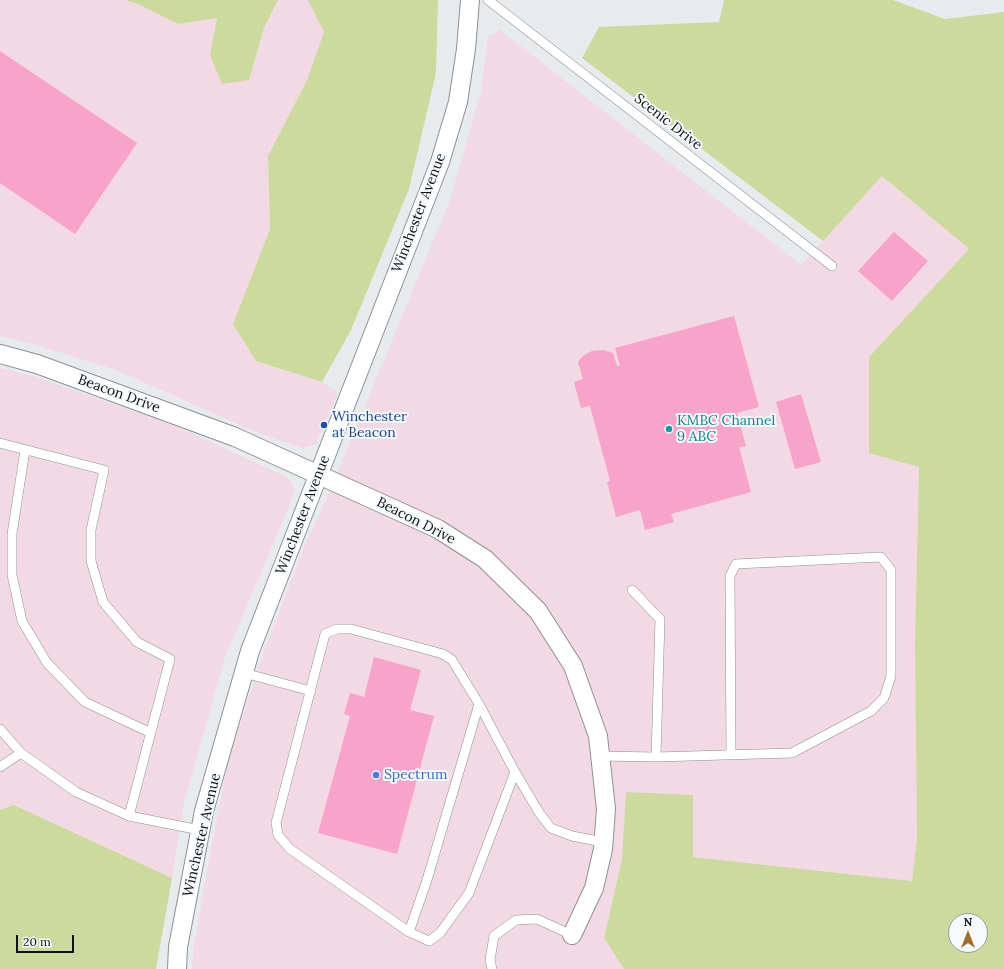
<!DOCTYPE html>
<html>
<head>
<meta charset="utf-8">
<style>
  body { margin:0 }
  #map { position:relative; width:1004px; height:969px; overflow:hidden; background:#e8ebee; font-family:Lora,serif }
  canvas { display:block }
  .north { position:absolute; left:948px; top:913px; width:40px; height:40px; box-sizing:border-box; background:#f5f9fc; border:1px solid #999c9e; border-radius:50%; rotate:0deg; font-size:11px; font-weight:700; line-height:16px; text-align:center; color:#0f1011 }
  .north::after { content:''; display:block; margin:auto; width:14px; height:18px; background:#9f6e23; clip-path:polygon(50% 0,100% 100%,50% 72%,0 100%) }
  .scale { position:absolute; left:16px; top:935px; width:58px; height:18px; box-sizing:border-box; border:2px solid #0f1011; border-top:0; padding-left:5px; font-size:12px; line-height:14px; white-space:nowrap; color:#0f1011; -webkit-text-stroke:3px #f5f9fc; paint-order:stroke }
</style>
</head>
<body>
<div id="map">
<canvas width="1004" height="969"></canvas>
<div class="north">N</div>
<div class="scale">20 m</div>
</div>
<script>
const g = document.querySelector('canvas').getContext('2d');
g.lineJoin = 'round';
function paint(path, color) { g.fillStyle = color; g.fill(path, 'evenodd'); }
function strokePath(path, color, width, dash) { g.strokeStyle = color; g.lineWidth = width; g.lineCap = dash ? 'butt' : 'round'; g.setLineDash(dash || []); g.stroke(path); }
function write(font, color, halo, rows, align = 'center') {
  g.font = font + ' Lora,serif'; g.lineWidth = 4; g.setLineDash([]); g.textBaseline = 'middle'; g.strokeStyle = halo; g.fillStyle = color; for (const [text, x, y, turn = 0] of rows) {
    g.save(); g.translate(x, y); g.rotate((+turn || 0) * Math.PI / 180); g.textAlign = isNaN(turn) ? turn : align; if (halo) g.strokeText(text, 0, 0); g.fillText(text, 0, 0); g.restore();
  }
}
paint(new Path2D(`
  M0,0H125L138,4L178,24L217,18L210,55L249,80L264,28L278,0H308L324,32L307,80L268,156L270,229L233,324L256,361L322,382L338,392L316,444L302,448L256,432L116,370L33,344L0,336Z
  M500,30L801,265L882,176L969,249L869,357L919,467L915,644L917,838L912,881L693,857L627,792L622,859L604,938L624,969H192L193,952L208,865L228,762L265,648L304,547L326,500L450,200L481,92L488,37Z
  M0,368L36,377L173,425L287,477L295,489L291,501L224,660L184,803L172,878L14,805L0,810Z`), '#f2d9e3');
paint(new Path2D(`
  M125,0H278L264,28L249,80L222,84L210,55L217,18L178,24L138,4Z
  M308,0H438L436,73L409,189L351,330L322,382L256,361L233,324L270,229L268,156L307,80L324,32Z
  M724,0H893L945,19L1004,12V969H624L604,938L622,859L626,792L693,795V857L912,881L917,838L915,644L919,467L869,453V357L969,249L882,176L823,241L582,58L599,27L719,22ZM956,921H980V945H956Z
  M14,805L172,878L156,969H0V810Z`), '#cdda9d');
paint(new Path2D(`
  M0,51L137,143L75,234L0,183Z
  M894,232L928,261L892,301L858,271Z
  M734,316L759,407L737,413L746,446L739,447L751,492L671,514L674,522L645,530L640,510L616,517L607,482L610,481L590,406L581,408L574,382L583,379L578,362L584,355L592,351L603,350L613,353L617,366H620L615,348Z
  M801,394L821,462L795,469L776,402Z
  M374,657L421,670L410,710L434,716L397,854L318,833L350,716L344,714L350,693L364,697Z`), '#f7a3ca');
const service = new Path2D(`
  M488,0L832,266
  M0,443L104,470L91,530V561L103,602L137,642L170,659L129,816
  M25,450L12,534V575L22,621L47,663L85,702L151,733
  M632,590L660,619L656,757
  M244,673L311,691
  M0,729L21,753L76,792L129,816L200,830
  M600,756L656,757L792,753L871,711L884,698L891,676V570L881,557L736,564L730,576L731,754
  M0,767L21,753
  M515,772L469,893L440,933L429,941L409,932L290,849L278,835L276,823L325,634L337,629H351L443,654L452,660L479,704L515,772L540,814L551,828L572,836L603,842
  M409,932L427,880L479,704
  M492,969L490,960L494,936L516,920L537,919L572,935`);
const minor = new Path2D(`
  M0,354L37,364L235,437L438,529L485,559L538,611L573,666L598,736L606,809L603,849L594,888L572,935
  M177,969L178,947L204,811L250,651L440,162L458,102L466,49L470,0`);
strokePath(service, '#8d9193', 10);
strokePath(minor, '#8d9193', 20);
strokePath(service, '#fff', 9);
strokePath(minor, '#fff', 18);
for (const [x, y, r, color] of [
  [324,425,4,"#1a4fb4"],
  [669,429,4,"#0f9aa8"],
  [376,775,4,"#3f7fe0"]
]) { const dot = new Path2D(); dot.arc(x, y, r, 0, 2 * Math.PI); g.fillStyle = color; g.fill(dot); strokePath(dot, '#f5f9fc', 1.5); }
write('14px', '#0f1011', '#f5f9fc', [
  ["Scenic Drive",668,122,38],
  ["Winchester Avenue",419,213,-69],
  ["Beacon Drive",119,394,20],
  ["Winchester Avenue",303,515,-69],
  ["Beacon Drive",416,521,27],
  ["Winchester Avenue",202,835,-77]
]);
write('14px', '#164399', '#f5f9fc', [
  ["Winchester",332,417],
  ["at Beacon",332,433]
], 'left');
write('14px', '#0d838f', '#f5f9fc', [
  ["KMBC Channel",677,421],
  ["9 ABC",677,437]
], 'left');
write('14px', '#366cbe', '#f5f9fc', [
  ["Spectrum",384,775]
], 'left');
</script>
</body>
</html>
